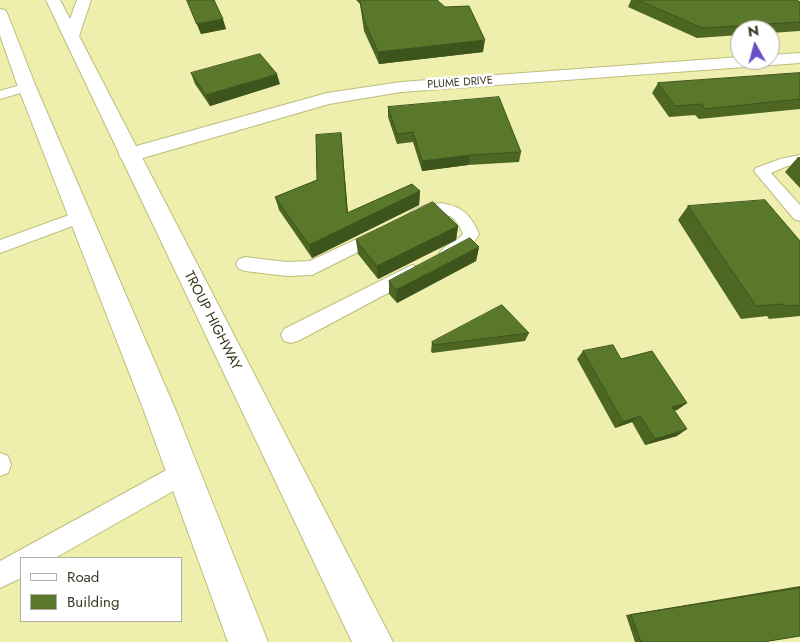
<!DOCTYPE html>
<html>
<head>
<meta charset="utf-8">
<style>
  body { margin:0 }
  #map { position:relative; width:800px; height:642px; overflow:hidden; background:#eeefad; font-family:Jost,sans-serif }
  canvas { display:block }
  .legend { position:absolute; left:20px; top:557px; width:162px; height:65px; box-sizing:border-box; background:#fff; border:1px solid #afafa5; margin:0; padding:6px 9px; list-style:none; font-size:15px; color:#38371d }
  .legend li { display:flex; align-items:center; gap:10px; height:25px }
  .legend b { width:25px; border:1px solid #afafa5 }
  .north { position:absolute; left:730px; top:20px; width:50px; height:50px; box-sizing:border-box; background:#fff; border:1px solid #afafa5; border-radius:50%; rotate:353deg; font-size:14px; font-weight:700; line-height:20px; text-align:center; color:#38371d }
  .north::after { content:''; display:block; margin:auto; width:18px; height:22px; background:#694fc8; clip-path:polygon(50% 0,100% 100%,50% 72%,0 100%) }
</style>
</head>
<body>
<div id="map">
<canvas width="800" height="642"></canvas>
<ul class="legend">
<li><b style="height:6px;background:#fff"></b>Road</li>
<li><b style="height:14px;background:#597829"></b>Building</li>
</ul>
<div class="north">N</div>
</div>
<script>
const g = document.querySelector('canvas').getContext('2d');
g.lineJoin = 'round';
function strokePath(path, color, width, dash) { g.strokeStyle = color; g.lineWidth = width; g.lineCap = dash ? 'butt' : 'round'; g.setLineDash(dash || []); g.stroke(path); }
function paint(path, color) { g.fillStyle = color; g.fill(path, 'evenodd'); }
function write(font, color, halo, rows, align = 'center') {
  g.font = font + ' Jost,sans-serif'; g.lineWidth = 5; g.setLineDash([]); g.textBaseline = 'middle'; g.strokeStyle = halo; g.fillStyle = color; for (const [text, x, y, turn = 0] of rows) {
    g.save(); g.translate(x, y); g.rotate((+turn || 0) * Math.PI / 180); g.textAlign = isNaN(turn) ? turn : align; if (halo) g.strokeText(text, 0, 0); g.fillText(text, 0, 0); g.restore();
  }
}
const service = new Path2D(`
  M27,83L31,84L33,87L31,90L0,99V91Z
  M800,155V165L787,166L771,173L800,205V221L794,219L754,171L756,168L780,159Z
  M441,203C462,206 471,215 479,234L470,249L447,260L441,259L439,254C444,244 456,243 463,234C448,196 430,226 409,220L407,216C413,206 431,204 441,203Z
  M80,211L86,213L88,217L86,221L0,253V240Z
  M380,228L386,230L388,234L386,238L312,275L287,276L245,271L239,269L236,264L239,259L245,257L287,262L310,261Z
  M412,265L418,267L421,272L418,277L298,341L291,343L284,341L281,335L284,329Z
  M0,453L8,456L11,465L8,473L0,476Z
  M183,461L191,465L195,473L191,481L55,558H21V578L0,588V561Z`);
const minor = new Path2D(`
  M800,53V63L401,92L329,104L129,162L122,160L119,155L122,150L327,93L401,82L740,57V60H770V55Z`);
const trunk = new Path2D(`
  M46,0H60L70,19L77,0H91L79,36L393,642H352Z
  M0,9L5,10L7,13L36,87L176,411L268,642H228L144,411L18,87L0,35Z`);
strokePath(service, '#bdbd7c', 2);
strokePath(minor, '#bdbd7c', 2);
strokePath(trunk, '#bdbd7c', 2);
paint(service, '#fff');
paint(minor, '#fff');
paint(trunk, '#fff');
paint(new Path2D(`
  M187,0H214L226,29L201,34Z
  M356,0H437L483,52L379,64L364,31L360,4Z
  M631,0H797L800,2V31L770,33V30H740V35L697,38L628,7Z
  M191,73L280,84L210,106L195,84Z
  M800,73V109L699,119L695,115L669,117L652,93L658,83Z
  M388,107L521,152L519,162L468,165L422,171L413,142L397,144L388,117Z
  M341,133L348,213L420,191L419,205L312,258L279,210L275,197L317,180Z
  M798,157H800V188L785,172Z
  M688,206L800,241V316L769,319L767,316L741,319L678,220Z
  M458,226L456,240L378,279L358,254L356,240Z
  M479,247L476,261L397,303L389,294V281Z
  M529,333L525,341L432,353L431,351L432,342Z
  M583,351L621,359L687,403L677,410H674L677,436L645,445L632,422L615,428L577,359Z
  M800,586V636L763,642H635L626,615Z`), '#4d6723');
paint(new Path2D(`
  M223,19L226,29L201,34L197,24Z
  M485,40L483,52L379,64L378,52Z
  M277,74L280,84L210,106L206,95Z
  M341,133L342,147L349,226L347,213Z
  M470,155L468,165L422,171V161Z
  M420,191L419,205L312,258L309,245Z
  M458,226L456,240L378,279L377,266Z
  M479,247L476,261L397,303L396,290Z
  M687,403L677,410L663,414L672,407Z
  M640,416L632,422L615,428L623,422Z
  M687,429L677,436L645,445L655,439Z`), '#3e541d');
const building = new Path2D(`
  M187,0H214L223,19L197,24Z
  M360,0H437L445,7L469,6L485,40L378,52L364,20Z
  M638,0H797L800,2V22L703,28Z
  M260,54L277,74L206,95L191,73Z
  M800,73V99L705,109L702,104L675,106L658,83Z
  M499,97L521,152L470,155L422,161L413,132L397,134L388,107Z
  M341,133L347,213L412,184L420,191L309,245L275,197L317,180L316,135Z
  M765,200L800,241V305L785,306L783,304L756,306L688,206Z
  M433,202L458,226L377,266L356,240Z
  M470,238L479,247L396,290L389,281Z
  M502,305L529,333L433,345L432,342Z
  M613,345L621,359L652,351L687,403L672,407L687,429L655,439L640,416L623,422L583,351Z
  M800,588V636L763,642H641L631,615Z`);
paint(building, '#597829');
strokePath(building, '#3e541d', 1);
write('11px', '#38371d', '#fff', [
  ["PLUME DRIVE",460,83,-4]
]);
write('14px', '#38371d', '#fff', [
  ["TROUP HIGHWAY",212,321,63]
]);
</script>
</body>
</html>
